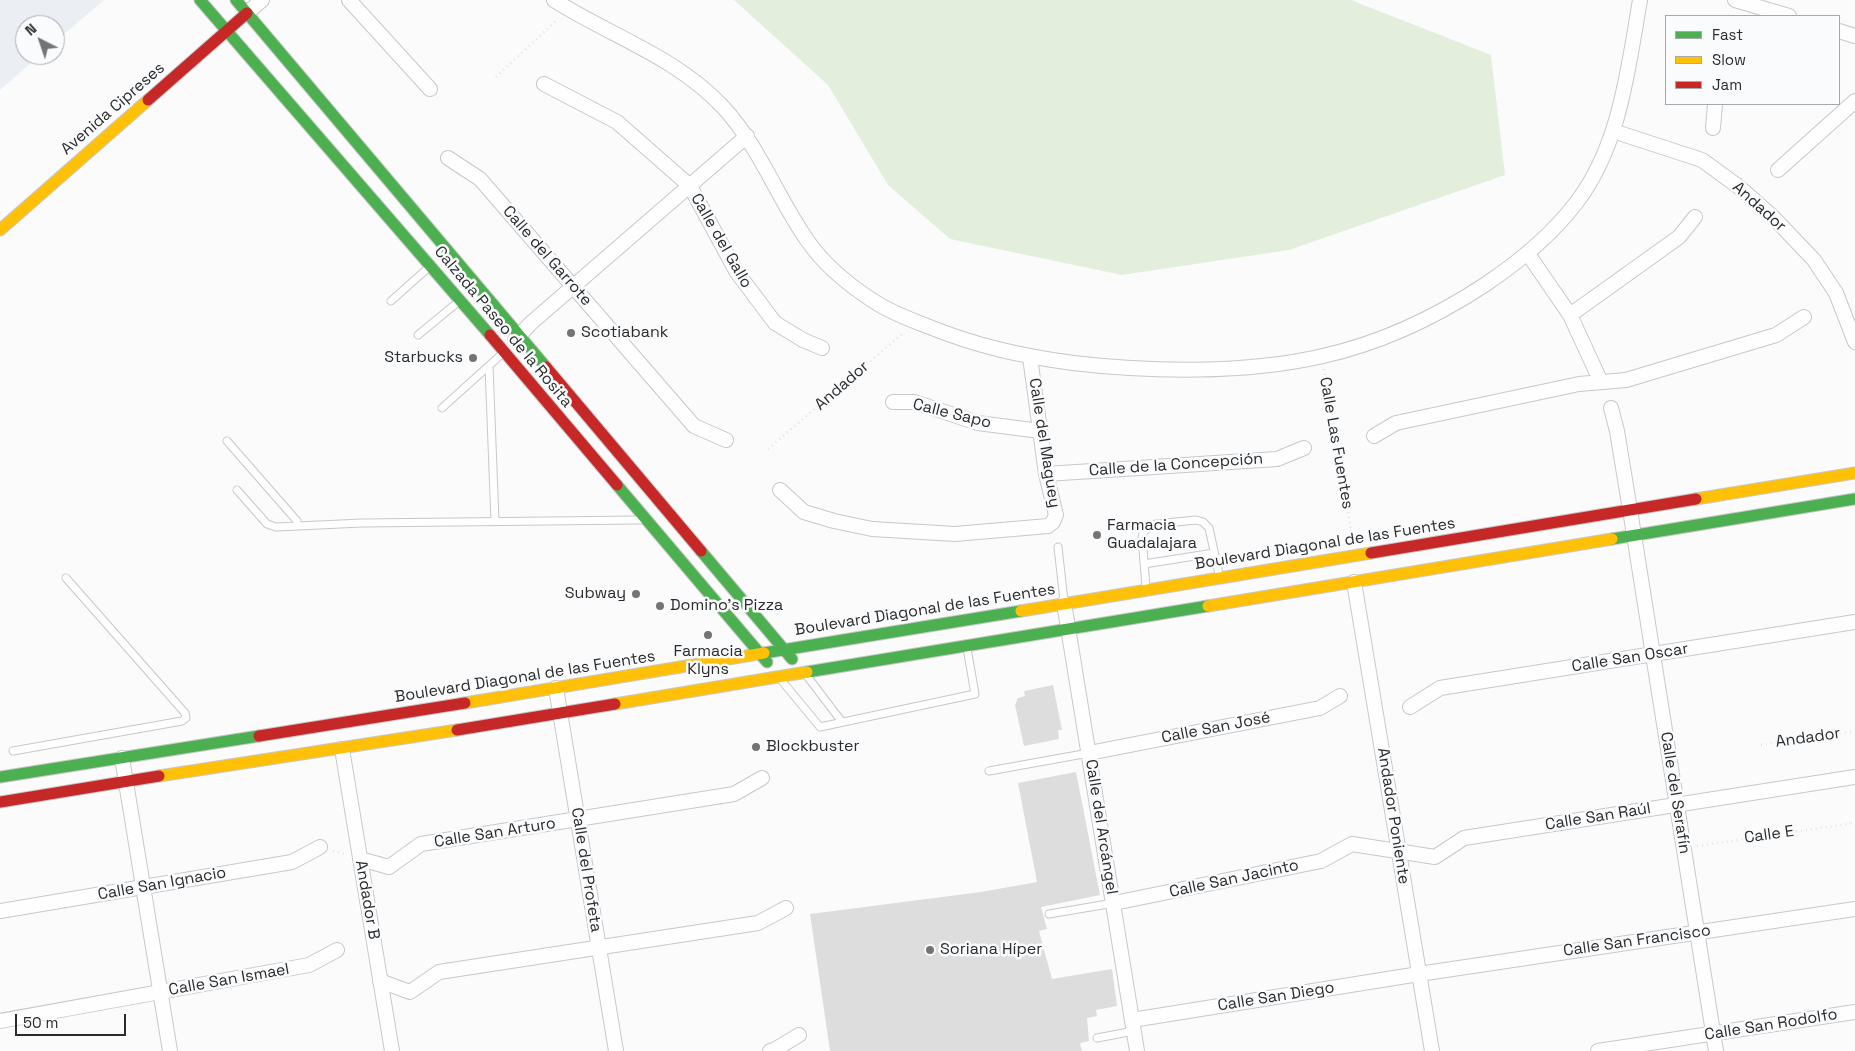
<!DOCTYPE html>
<html>
<head>
<meta charset="utf-8">
<style>
  body { margin:0 }
  #map { position:relative; width:1855px; height:1051px; overflow:hidden; background:#fbfbfc; font-family:"Space Grotesk",sans-serif }
  canvas { display:block }
  .legend { position:absolute; left:1665px; top:15px; width:175px; height:90px; box-sizing:border-box; background:#fafbfd; border:1px solid #a7a8a9; margin:0; padding:6px 9px; list-style:none; font-size:15px; color:#2b2b2c }
  .legend li { display:flex; align-items:center; gap:10px; height:25px }
  .legend b { width:25px; border:1px solid #a7a8a9 }
  .north { position:absolute; left:15px; top:15px; width:50px; height:50px; box-sizing:border-box; background:#fafbfd; border:1px solid #a7a8a9; border-radius:50%; rotate:319deg; font-size:14px; font-weight:700; line-height:20px; text-align:center; color:#2b2b2c }
  .north::after { content:''; display:block; margin:auto; width:18px; height:22px; background:#747475; clip-path:polygon(50% 0,100% 100%,50% 72%,0 100%) }
  .scale { position:absolute; left:15px; top:1014px; width:111px; height:22px; box-sizing:border-box; border:2px solid #2b2b2c; border-top:0; padding-left:6px; font-size:15px; line-height:18px; white-space:nowrap; color:#2b2b2c; -webkit-text-stroke:4px #fafbfd; paint-order:stroke }
</style>
</head>
<body>
<div id="map">
<canvas width="1855" height="1051"></canvas>
<ul class="legend">
<li><b style="height:6px;background:#4caf50"></b>Fast</li>
<li><b style="height:6px;background:#ffc107"></b>Slow</li>
<li><b style="height:6px;background:#c62828"></b>Jam</li>
</ul>
<div class="north">N</div>
<div class="scale">50 m</div>
</div>
<script>
const g = document.querySelector('canvas').getContext('2d');
g.lineJoin = 'round';
function paint(path, color) { g.fillStyle = color; g.fill(path, 'evenodd'); }
function strokePath(path, color, width, dash) { g.strokeStyle = color; g.lineWidth = width; g.lineCap = dash ? 'butt' : 'round'; g.setLineDash(dash || []); g.stroke(path); }
function write(font, color, halo, rows, align = 'center') {
  g.font = font + ' "Space Grotesk",sans-serif'; g.lineWidth = 5; g.setLineDash([]); g.textBaseline = 'middle'; g.strokeStyle = halo; g.fillStyle = color; for (const [text, x, y, turn = 0] of rows) {
    g.save(); g.translate(x, y); g.rotate((+turn || 0) * Math.PI / 180); g.textAlign = isNaN(turn) ? turn : align; if (halo) g.strokeText(text, 0, 0); g.fillText(text, 0, 0); g.restore();
  }
}
paint(new Path2D(`
  M0,0H104L55,42V25H25V55H40L0,90Z`), '#ebeef3');
paint(new Path2D(`
  M734,0H1351L1491,55L1505,175L1289,250L1122,275L950,239L888,185L828,85Z`), '#e4eedc');
paint(new Path2D(`
  M1053,685L1062,730H1058L1059,739L1024,746L1015,705L1018,698L1025,696L1024,691Z
  M1076,772L1100,895L1041,907L1047,929L1039,931L1052,979L1112,969L1117,1006L1096,1010L1097,1016L1087,1018L1089,1041L1080,1043L1082,1051H830L810,914L981,892L1037,882L1018,783Z`), '#ddddde');
const lane = new Path2D(`
  M391,301L428,268
  M418,335L458,302
  M489,366L495,521
  M442,408L503,353
  M227,441L297,521
  M237,490L267,524L276,527L362,523L640,520
  M1058,547L1064,601
  M1144,564L1214,553
  M1146,587L1142,537L1144,531L1156,524L1196,520L1203,522L1209,528L1219,574
  M807,676L842,722
  M782,681L820,727L975,694L967,648
  M13,751L182,721L186,718L185,713L66,578
  M989,771L1089,753
  M1049,914L1114,903
  M1097,1038L1134,1031`);
const street = new Path2D(`
  M349,0L430,89
  M554,0C612,37 675,56 723,107C759,146 777,197 807,240C824,265 850,286 875,302C892,313 909,319 927,326C976,346 1021,356 1073,363C1151,372 1245,374 1323,356C1381,343 1436,317 1486,284C1520,261 1551,236 1576,203C1620,146 1628,69 1640,0
  M1735,0L1789,16
  M247,13L262,0
  M1839,31L1855,36
  M544,84L617,122L690,186L736,271L775,323L803,340L822,348
  M1713,128L1715,104
  M1613,131L1702,160L1739,187L1772,216L1814,260L1836,293L1855,342
  M448,158L480,179L694,426L726,440
  M1778,170L1855,101
  M1528,254L1570,315L1601,382
  M1570,315L1679,237L1695,217
  M515,340L531,323L747,136
  M893,402H914L978,423L1040,431
  M1611,408L1617,431L1630,510L1716,1051
  M1374,436L1396,423L1579,384L1626,380L1776,335L1804,317
  M1046,474L1277,459L1304,448
  M780,490L804,512L834,521L872,529L955,534L1048,526L1053,522L1056,515L1046,474L1030,357
  M1354,582L1432,1051
  M1064,603L1137,1051
  M556,688L616,1051
  M1410,707L1440,688L1855,622
  M342,749L392,1051
  M1089,753L1320,708L1340,696
  M122,758L170,1051
  M360,859L389,867L421,844L734,794L762,778
  M1114,903L1321,861L1352,844L1435,857L1464,838L1855,777
  M0,911L292,862L320,847
  M380,981L410,992L439,972L758,923L786,908
  M1132,1020L1419,974L1855,909
  M0,1021L309,965L337,950
  M770,1051L774,1050L799,1035
  M1598,1051L1855,1012`);
const fast = new Path2D(`
  M200,0L490,335
  M236,0L546,367
  M617,485L767,662
  M1612,539L1855,499
  M701,551L792,659
  M764,653L1021,611
  M807,672L1208,606
  M0,777L259,736`);
const slow = new Path2D(`
  M0,230L148,100
  M1696,499L1855,473
  M1208,606L1612,539
  M1021,611L1371,553
  M465,703L764,653
  M615,704L807,672
  M159,776L457,730`);
const jam = new Path2D(`
  M148,100L247,13
  M490,335L617,485
  M546,367L701,551
  M1371,553L1696,499
  M457,730L615,704
  M259,736L465,703
  M0,802L159,776`);
strokePath(lane, '#c8c8c9', 9);
strokePath(street, '#c8c8c9', 16);
strokePath(fast, '#c8c8c9', 13);
strokePath(slow, '#c8c8c9', 13);
strokePath(jam, '#c8c8c9', 13);
strokePath(new Path2D(`
  M496,77L558,19
  M1324,369L1351,530
  M768,449L903,333
  M1761,745L1855,731
  M1697,846L1855,823
  M333,851L345,854`), '#e2e3e3', 2.5, [1, 4]);
strokePath(lane, '#fefeff', 7);
strokePath(street, '#fefeff', 14);
strokePath(fast, '#4caf50', 11);
strokePath(slow, '#ffc107', 11);
strokePath(jam, '#c62828', 11);
for (const [x, y, r, color] of [
  [571,333,5,"#747475"],
  [473,358,5,"#747475"],
  [1097,535,5,"#747475"],
  [636,594,5,"#747475"],
  [660,606,5,"#747475"],
  [708,635,5,"#747475"],
  [756,747,5,"#747475"],
  [930,950,5,"#747475"]
]) { const dot = new Path2D(); dot.arc(x, y, r, 0, 2 * Math.PI); g.fillStyle = color; g.fill(dot); strokePath(dot, '#fafbfd', 2); }
write('16px', '#2b2b2c', '#fafbfd', [
  ["Avenida Cipreses",113,109,-41],
  ["Andador",1759,207,42],
  ["Calle del Gallo",721,241,60],
  ["Calle del Garrote",547,256,49],
  ["Calzada Paseo de la Rosita",503,327,50],
  ["Andador",842,386,-41],
  ["Calle Sapo",952,414,14],
  ["Calle del Maguey",1044,443,81],
  ["Calle Las Fuentes",1336,443,80],
  ["Calle de la Concepción",1176,465,-4],
  ["Boulevard Diagonal de las Fuentes",1325,544,-9],
  ["Boulevard Diagonal de las Fuentes",925,610,-9],
  ["Calle San Oscar",1630,658,-9],
  ["Boulevard Diagonal de las Fuentes",525,677,-9],
  ["Calle San José",1216,728,-11],
  ["Andador",1808,738,-8],
  ["Calle del Serafín",1675,793,81],
  ["Andador Poniente",1393,816,81],
  ["Calle San Raúl",1598,817,-9],
  ["Calle del Arcángel",1101,827,81],
  ["Calle San Arturo",495,833,-9],
  ["Calle E",1769,835,-8],
  ["Calle del Profeta",586,870,81],
  ["Calle San Jacinto",1234,879,-12],
  ["Calle San Ignacio",162,884,-10],
  ["Andador B",367,900,80],
  ["Calle San Francisco",1637,941,-8],
  ["Calle San Ismael",229,980,-10],
  ["Calle San Diego",1276,997,-9],
  ["Calle San Rodolfo",1771,1025,-9]
]);
write('16px', '#2b2b2c', '#fafbfd', [
  ["Scotiabank",581,333],
  ["Starbucks",463,358,"right"],
  ["Farmacia",1107,526],
  ["Guadalajara",1107,544],
  ["Subway",626,594,"right"],
  ["Domino's Pizza",670,606],
  ["Farmacia",708,652,"center"],
  ["Klyns",708,670,"center"],
  ["Blockbuster",766,747],
  ["Soriana Híper",940,950]
], 'left');
</script>
</body>
</html>
